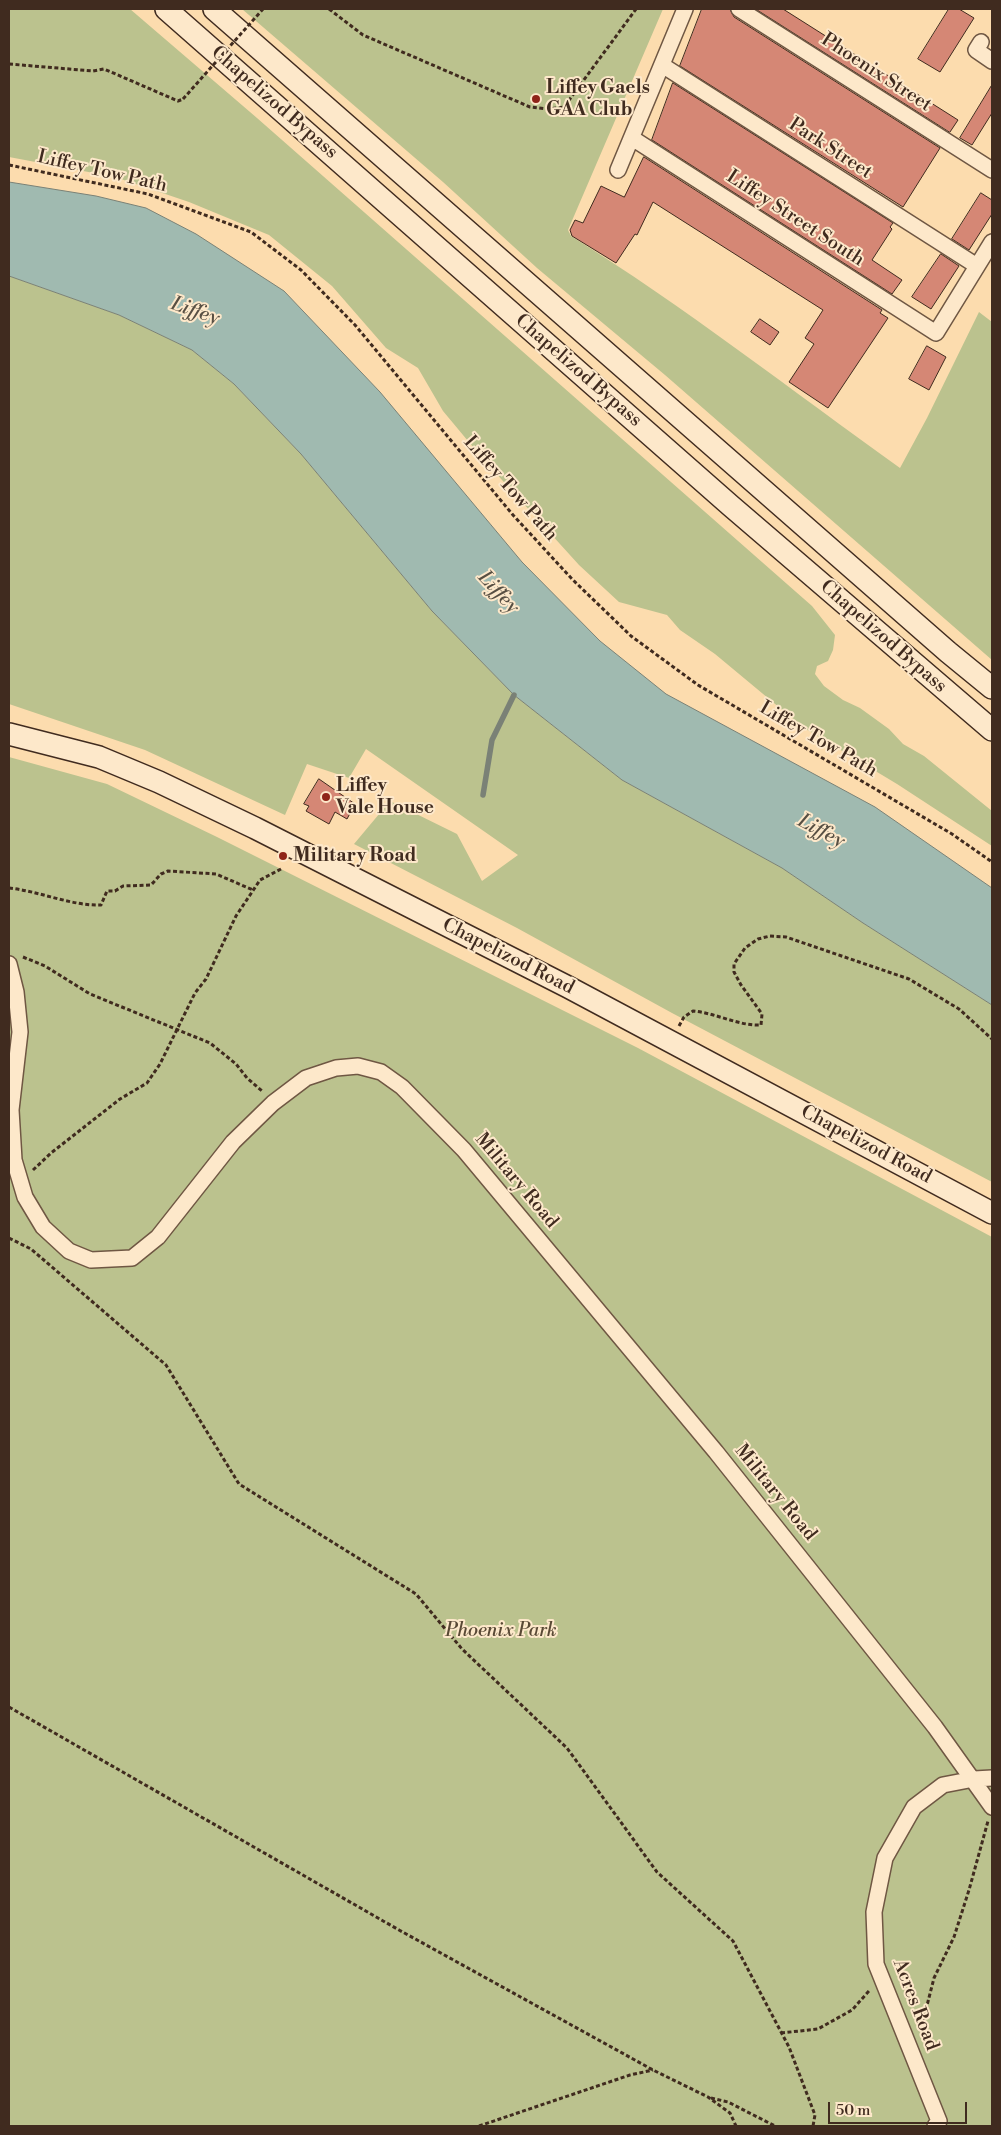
<!DOCTYPE html>
<html>
<head>
<meta charset="utf-8">
<style>
  body { margin:0 }
  #map { position:relative; width:1001px; height:2135px; overflow:hidden; background:#fcdcae; font-family:"Libre Bodoni",serif }
  canvas { display:block }
  .frame { position:absolute; inset:0; border:10px solid #402b1f; pointer-events:none }
  .scale { position:absolute; left:828px; top:2102px; width:139px; height:22px; box-sizing:border-box; border:2px solid #402b1f; border-top:0; padding-left:6px; font-size:15px; line-height:18px; white-space:nowrap; color:#402b1f; -webkit-text-stroke:4px #fde8ca; paint-order:stroke }
</style>
</head>
<body>
<div id="map">
<canvas width="1001" height="2135"></canvas>
<div class="frame"></div>
<div class="scale">50 m</div>
</div>
<script>
const g = document.querySelector('canvas').getContext('2d');
g.lineJoin = 'round';
function paint(path, color) { g.fillStyle = color; g.fill(path, 'evenodd'); }
function strokePath(path, color, width, dash) { g.strokeStyle = color; g.lineWidth = width; g.lineCap = dash ? 'butt' : 'round'; g.setLineDash(dash || []); g.stroke(path); }
function write(font, color, halo, rows, align = 'center') {
  g.font = font + ' "Libre Bodoni",serif'; g.lineWidth = 4; g.setLineDash([]); g.textBaseline = 'middle'; g.strokeStyle = halo; g.fillStyle = color; for (const [text, x, y, turn = 0] of rows) {
    g.save(); g.translate(x, y); g.rotate((+turn || 0) * Math.PI / 180); g.textAlign = isNaN(turn) ? turn : align; if (halo) g.strokeText(text, 0, 0); g.fillText(text, 0, 0); g.restore();
  }
}
paint(new Path2D(`
  M9,9H130L257,118L812,606L835,635L833,650L828,661L817,666L815,674L824,686L843,700L860,708L889,729L903,744L924,756L992,811V846L897,784L804,728L715,654L680,630L667,615L619,602L579,565L483,459L443,411L418,368L386,348L332,286L269,235L189,202L115,177L9,157Z
  M242,9H663L568,230L571,236C685,307 791,390 900,468L927,418L979,312L992,322V660L665,375L537,268L443,182Z
  M9,276L119,315L192,350L234,384L301,454L432,611L514,695L622,780L782,868L863,923L992,1005V1182L672,1013L517,928L354,844L390,801L457,834L482,881L518,855L366,749L349,778L307,764L285,815L145,750L9,704Z
  M9,757L107,784L217,837L638,1048L992,1237V2126H9Z`), '#bbc28e');
const water = new Path2D(`
  M9,182L96,196L146,208L196,234L284,291L380,392L522,562L600,641L666,694L875,807L992,888V1005L863,923L782,868L622,780L514,695L432,611L301,454L234,384L192,350L119,315L9,276Z`);
paint(water, '#a0bab0');
strokePath(water, '#7a8176', 1);
strokePath(new Path2D(`
  M483,795L492,740L514,695`), '#7a8176', 5.5);
const building = new Path2D(`
  M702,9H730L734,17L940,148L903,207L680,66Z
  M756,9H783L958,120L950,132Z
  M949,9H959L974,18L940,72L918,59Z
  M673,83L893,223L890,227L892,229L872,260L902,280L892,294L652,140Z
  M992,85V113L972,145L960,138Z
  M644,157L882,310L880,313L888,318L828,408L789,382L814,344L805,338L823,310L653,202L637,235L635,234L616,263L572,236L570,230L575,220L583,223L601,186L624,197Z
  M981,193L992,200V214L969,250L952,239Z
  M941,254L959,266L931,309L912,297Z
  M760,319L779,332L770,345L751,332Z
  M927,346L946,357L929,390L909,379Z
  M319,779L355,804L347,819L335,812L329,824L306,811L309,806L304,804Z`);
paint(building, '#d58775');
strokePath(building, '#402b1f', 1);
const street = new Path2D(`
  M739,9L992,170
  M981,42L976,50L992,61
  M662,65L977,266
  M632,138L936,333L992,242
  M618,170L685,9
  M9,964L16,992L20,1032L11,1110L14,1160L25,1197L43,1227L69,1251L91,1260L132,1258L158,1237L233,1142L273,1103L306,1078L336,1068L358,1066L381,1072L402,1087L464,1150L716,1452L935,1727L992,1807
  M935,2126L939,2121L876,1964L874,1912L885,1858L914,1807L943,1785L974,1779L992,1778`);
const secondary = new Path2D(`
  M166,9L731,506L992,730
  M214,9L948,652L992,688
  M9,734L99,757L159,782L255,828L568,987L992,1213`);
strokePath(street, '#6f5743', 18);
strokePath(secondary, '#402b1f', 24);
strokePath(new Path2D(`
  M329,9L363,35L530,107L547,109L564,107L636,9
  M9,64L93,71L104,69L178,101L183,99
  M9,165L148,194L251,232L301,270L355,325L513,515L572,579L631,636L698,685L952,834L992,862
  M9,888C39,891 71,906 101,905L107,891H115L123,886L151,885L161,874L168,871L216,874L253,890
  M23,957L45,966L90,994L210,1043L236,1064L247,1078L262,1091
  M679,1026L684,1017L693,1011C716,1013 738,1026 761,1025L762,1014L741,985L734,972V964L745,948L758,939L770,936L786,937L909,979L959,1009L992,1039
  M33,1170L51,1153L120,1099L147,1083L160,1064L195,993L206,979L236,916L260,880L281,869
  M9,1238L31,1249L166,1365L239,1484L416,1594L462,1649L567,1748L657,1872L733,1941L789,2047L815,2115L813,2126
  M9,1707L399,1930L653,2070L708,2097L730,2113L736,2126
  M921,2029L934,1978L954,1937L969,1890L988,1821
  M781,2033L818,2029L852,2010L869,1991
  M711,2098L728,2102L775,2126
  M479,2126L630,2075L653,2070`), '#402b1f', 3, [4, 2.5]);
strokePath(street, '#fde8ca', 15);
strokePath(secondary, '#fde8ca', 21);
strokePath(new Path2D(`
  M183,99L263,9`), '#402b1f', 3, [4, 2.5]);
for (const [x, y, r, color] of [
  [536,99,5,"#8f2418"],
  [326,797,5,"#8f2418"],
  [283,856,5,"#8f2418"]
]) { const dot = new Path2D(); dot.arc(x, y, r, 0, 2 * Math.PI); g.fillStyle = color; g.fill(dot); strokePath(dot, '#fde8ca', 2); }
write('19px', '#402b1f', '#fde8ca', [
  ["Phoenix Street",876,73,33],
  ["Chapelizod Bypass",274,103,41],
  ["Park Street",830,149,33],
  ["Liffey Tow Path",102,172,13],
  ["Liffey Street South",795,219,33],
  ["Chapelizod Bypass",578,371,41],
  ["Liffey Tow Path",510,489,49],
  ["Chapelizod Bypass",883,637,41],
  ["Liffey Tow Path",818,740,30],
  ["Chapelizod Road",508,957,27],
  ["Chapelizod Road",866,1145,28],
  ["Military Road",516,1181,50],
  ["Military Road",775,1493,51],
  ["Acres Road",915,2005,69]
]);
write('bold 19px', '#402b1f', '#fde8ca', [
  ["Liffey Gaels",546,88],
  ["GAA Club",546,110],
  ["Liffey",336,786],
  ["Vale House",336,808],
  ["Military Road",293,856]
], 'left');
write('italic 19px', '#594935', '#fde8ca', [
  ["Phoenix Park",501,1631]
]);
write('italic 20px', '#584f43', '#fde8ca', [
  ["Liffey",195,312,19],
  ["Liffey",498,593,47],
  ["Liffey",821,832,28]
]);
</script>
</body>
</html>
